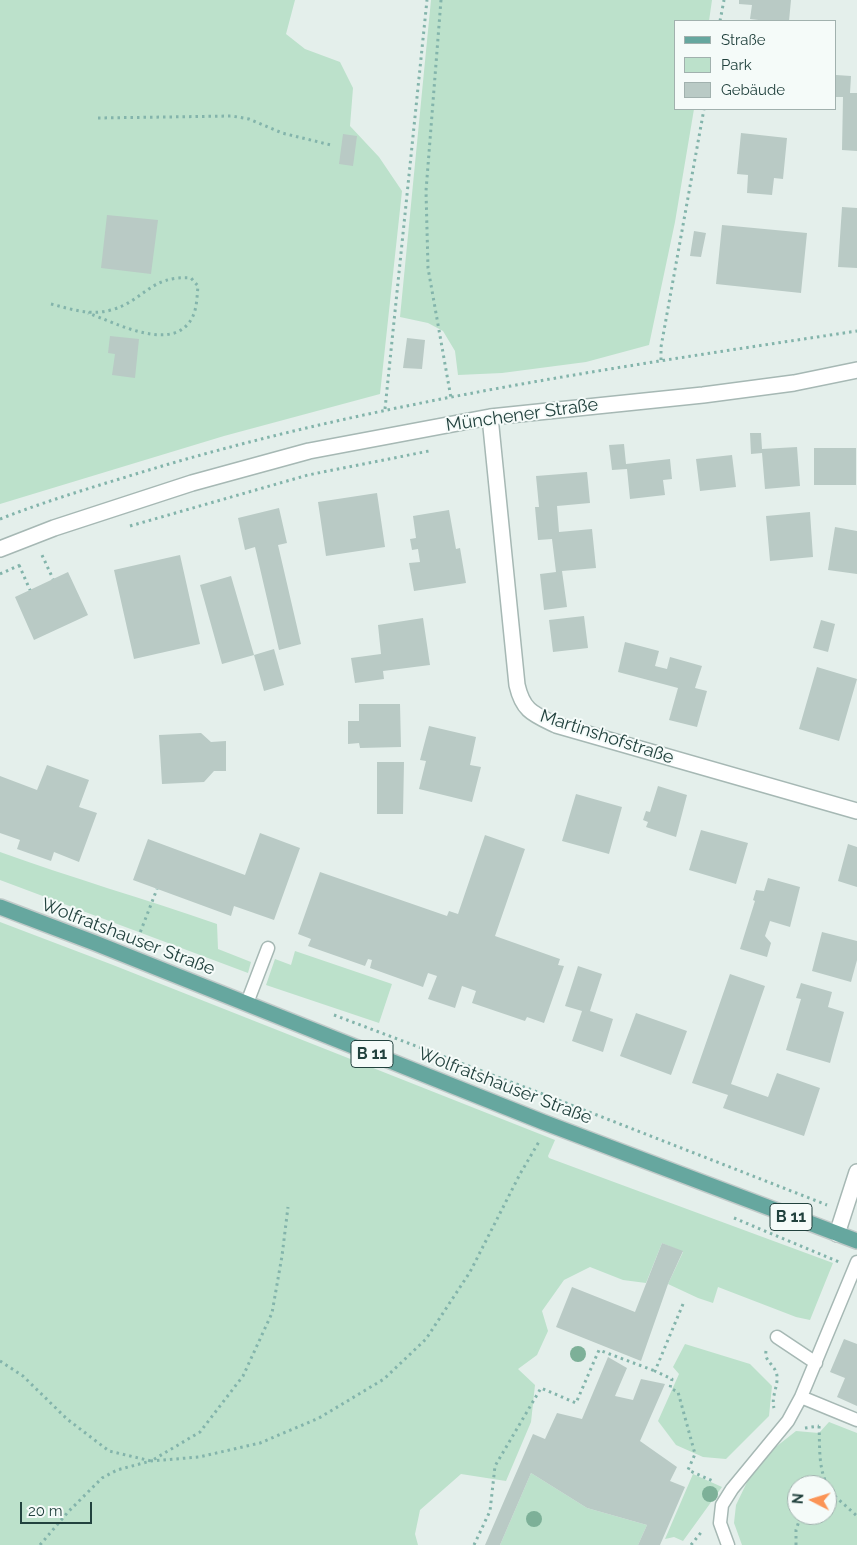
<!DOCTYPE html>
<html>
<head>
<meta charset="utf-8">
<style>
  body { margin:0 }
  #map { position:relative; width:857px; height:1545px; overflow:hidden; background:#e4efeb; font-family:Raleway,sans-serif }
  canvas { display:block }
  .legend { position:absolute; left:674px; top:20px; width:162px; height:90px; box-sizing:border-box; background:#f5fbf9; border:1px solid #a1b1ae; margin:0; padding:6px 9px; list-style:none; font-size:15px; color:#22423e }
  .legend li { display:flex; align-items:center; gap:10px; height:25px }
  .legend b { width:25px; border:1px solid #a1b1ae }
  .north { position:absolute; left:787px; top:1475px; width:50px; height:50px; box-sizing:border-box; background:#f5fbf9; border:1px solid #a1b1ae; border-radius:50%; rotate:275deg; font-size:14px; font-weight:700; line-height:20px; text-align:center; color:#22423e }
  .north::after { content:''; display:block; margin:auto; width:18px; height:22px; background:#fb9456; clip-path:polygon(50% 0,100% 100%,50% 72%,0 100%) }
  .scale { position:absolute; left:20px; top:1502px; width:72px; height:22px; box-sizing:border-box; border:2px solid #22423e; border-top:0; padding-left:6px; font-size:15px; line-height:18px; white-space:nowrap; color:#22423e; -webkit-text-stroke:4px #f5fbf9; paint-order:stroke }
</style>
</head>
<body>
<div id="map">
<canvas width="857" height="1545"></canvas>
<ul class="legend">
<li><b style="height:6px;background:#66a79f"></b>Straße</li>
<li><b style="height:14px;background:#bce1cb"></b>Park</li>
<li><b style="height:14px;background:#b9cac5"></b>Gebäude</li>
</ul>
<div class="north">N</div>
<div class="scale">20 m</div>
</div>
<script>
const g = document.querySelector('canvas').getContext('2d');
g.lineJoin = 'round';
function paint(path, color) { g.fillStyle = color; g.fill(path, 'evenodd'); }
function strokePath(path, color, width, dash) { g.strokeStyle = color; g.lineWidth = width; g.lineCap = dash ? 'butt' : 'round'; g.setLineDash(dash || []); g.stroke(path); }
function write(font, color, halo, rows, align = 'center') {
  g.font = font + ' Raleway,sans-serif'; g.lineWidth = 4; g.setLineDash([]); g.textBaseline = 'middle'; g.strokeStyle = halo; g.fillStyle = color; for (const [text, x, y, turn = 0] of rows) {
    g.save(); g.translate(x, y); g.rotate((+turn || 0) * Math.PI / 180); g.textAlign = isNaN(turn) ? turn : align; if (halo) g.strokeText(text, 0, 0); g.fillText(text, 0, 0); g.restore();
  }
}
paint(new Path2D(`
  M0,0H295L286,34L305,49L340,62L353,88L350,126L379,157L402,191L380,394L224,436L0,504Z
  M431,0H712L709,21H676V109H694L675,222L649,345L586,362L502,373L458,375L455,351L443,331L428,323L400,317Z
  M0,852C72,878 145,899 217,924L218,949L251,962L248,973L0,880Z
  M0,922L113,965L555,1140L548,1156L549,1158L833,1263L810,1320L796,1317L718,1287L713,1303L698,1298L668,1284L683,1252L662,1243L646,1283L623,1280L590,1267L564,1280L542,1311L548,1331L537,1355L518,1369L535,1385L531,1422L506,1481L461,1474L420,1510L415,1534L418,1545H0Z
  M295,951L392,984L379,1023L266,985L275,959L291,965Z
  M685,1344L750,1364L772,1386L769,1416L726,1459L703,1457L676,1445L658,1421L679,1374L673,1367Z
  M829,1422L857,1433V1545H742L734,1523L736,1505L748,1480L772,1450L796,1431L819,1433ZM797,1485H827V1515H797Z
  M531,1473L587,1508L647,1525L638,1545H500Z
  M693,1474L722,1487L683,1541L674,1537L665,1539Z`), '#bce1cb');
paint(new Path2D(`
  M739,0H791L789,21H767L750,19L752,5L739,4Z
  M836,75L851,76L850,93H857V151L842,150L843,97H836Z
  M741,133L787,138L783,179L774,178L772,195L747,193L748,175L737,174Z
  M343,134L357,136L353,166L339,164Z
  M842,207L857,208V268L838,267Z
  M107,215L158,220L151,274L101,268Z
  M722,225L807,233L801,293L716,284Z
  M694,231L706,233L701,257L690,256Z
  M110,336L139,339L135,378L112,375L115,354L108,353Z
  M407,338L425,340L422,369L403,368Z
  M750,433H761L762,449L797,447L800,486L765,489L762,453L751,454Z
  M624,444L626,464L670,459L672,479L663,480L665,495L630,499L627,469L612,470L609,445Z
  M814,448H856V485H814Z
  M732,455L736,487L700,491L696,459Z
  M587,472L590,503L557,506L559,532L592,529L596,568L562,571L567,607L544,610L540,574L556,572L552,539L538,540L535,507H539L536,476Z
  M377,493L385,547L326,556L318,502Z
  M279,508L287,543L278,545L301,644L279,650L255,547L245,550L238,518Z
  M449,510L456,549L460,548L466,583L414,591L409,563L420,562L418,549L412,550L410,539L416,538L413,516Z
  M810,512L813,557L770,561L766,516Z
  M835,527L857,531V574L828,570Z
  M180,555L200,644L134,659L114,570Z
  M68,572L88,615L34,640L15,597Z
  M231,576L254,655L222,664L200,585Z
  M584,616L588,648L553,652L549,620Z
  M423,618L430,665L383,671L384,679L355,683L351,658L381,654L378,625Z
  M821,620L835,624L828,652L813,648Z
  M625,642L659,651L655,666L667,669L670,657L702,666L695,688L707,691L697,727L669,720L678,688L618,672Z
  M274,649L284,685L264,691L254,655Z
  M817,667L857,679L839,741L799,729Z
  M359,704H400L401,747L360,748L359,743L348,744V721H359Z
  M429,726L476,737L470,765L481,767L472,802L419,789L426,761L420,760Z
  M201,733L211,742L226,741V771H214L204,782L162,784L159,735Z
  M377,762H404L403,814H377Z
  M47,765L89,780L79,807L97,813L79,862L54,852L51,861L17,849L20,840L0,833V776L37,790Z
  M658,786L687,795L676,837L646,827L648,822L643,820L646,811L650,812Z
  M576,794L622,807L609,854L562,841Z
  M701,830L748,843L736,884L689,870Z
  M260,833L300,848L274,920L234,906L231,916L133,880L148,839L245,875Z
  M485,835L525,849L495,936L560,959L558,965L564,966L544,1023L527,1017L525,1021L472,1003L476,991L462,986L455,1008L428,999L437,976L428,973L423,987L370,968L372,960L368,959L365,966L308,946L311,939L298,934L320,872L447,916L449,911L458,914Z
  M848,844L857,847V887L838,881Z
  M768,878L800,887L790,927L770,921L765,936L771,943L767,957L740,949L755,901L753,900L756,890L764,891Z
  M822,932L857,941V960L851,982L812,971Z
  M578,966L602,974L590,1011L613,1019L603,1052L572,1041L582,1011L565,1006Z
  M730,974L765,986L731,1084L768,1097L777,1073L820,1088L804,1136L723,1108L728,1095L692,1083Z
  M801,983L832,992L828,1007L844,1012L830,1063L786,1050L801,999L796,998Z
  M636,1013L687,1031L671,1075L620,1056Z
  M662,1243L683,1251L668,1284L641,1361L556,1327L572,1287L635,1312Z
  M844,1339L857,1344V1406L837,1397L845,1378L830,1372Z
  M608,1357L627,1368L615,1396L633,1400L641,1379L665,1384L640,1441L677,1467L670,1481L685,1487L660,1545H638L647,1525L587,1508L531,1473L500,1545H485L533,1434L545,1439L557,1413L582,1419Z`), '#b9cac5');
const service = new Path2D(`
  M247,1003L268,948
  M777,1337L816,1363
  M801,1397L857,1420
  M728,1545L720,1523L722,1505L732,1489L788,1421L801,1397L857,1262`);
const minor = new Path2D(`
  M490,417L517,685C523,711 533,714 556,725L857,811
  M0,549L54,528L192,483L309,451L490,417L703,395L794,383L857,370
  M837,1234L857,1172`);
const primary = new Path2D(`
  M0,907L95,943L543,1122L857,1241`);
strokePath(service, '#a6b8b4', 15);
strokePath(minor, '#a6b8b4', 18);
strokePath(primary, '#c1cac9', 18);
strokePath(new Path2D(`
  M441,0L426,191L428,268L451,398
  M720,21L724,0
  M98,118L232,116L249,119L282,133L331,145
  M51,304C71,309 90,316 111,310C144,301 150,275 191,278L198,286C197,296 197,307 193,316C175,355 116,323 88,313
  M661,360V347L704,109
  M385,409L427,0
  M0,519C41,503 83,490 126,477C363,403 611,368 857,331
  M130,526L308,475L429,451
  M42,555L53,579
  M19,565L30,590
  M0,574L20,565
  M138,938L157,889
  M334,1015L556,1099L827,1205
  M734,1218L839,1262
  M683,1304L655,1371L672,1379L670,1388L678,1392L695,1454L688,1470L715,1482
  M766,1351C764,1362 776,1365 777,1376C778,1387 771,1397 774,1408
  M0,1361L23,1376L67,1419L109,1451L151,1461L200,1432L243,1376L272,1313L282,1256L288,1207
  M819,1426C820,1446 818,1466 827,1485
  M805,1428L819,1426
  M827,1486L829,1491L857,1516
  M40,1545L68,1512L102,1478L117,1470L151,1461L199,1457L260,1443L319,1418L384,1379L426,1339L470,1272L520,1174L540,1140
  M474,1545L490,1511L495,1466L541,1388L576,1403L599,1350L655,1371
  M691,1545L703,1530
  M796,1545V1530L801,1515`), '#83b4ab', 3, [2.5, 4]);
strokePath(service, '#fff', 12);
strokePath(minor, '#fff', 15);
strokePath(primary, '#66a79f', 15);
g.fillStyle = '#7db098';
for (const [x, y] of [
  [578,1354],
  [710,1494],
  [534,1519]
]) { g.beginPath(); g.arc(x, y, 8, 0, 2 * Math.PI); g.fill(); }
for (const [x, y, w] of [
  [372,1054,42],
  [791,1217,42]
]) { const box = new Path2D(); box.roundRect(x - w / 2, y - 13.5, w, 27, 4); g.fillStyle = '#f5fbf9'; g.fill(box); strokePath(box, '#22423e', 1); }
write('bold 16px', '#22423e', null, [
  ["B 11",372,1054],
  ["B 11",791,1217]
]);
write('18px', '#22423e', '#f5fbf9', [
  ["Münchener Straße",522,415,-8],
  ["Martinshofstraße",607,737,18],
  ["Wolfratshauser Straße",128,937,21],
  ["Wolfratshauser Straße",505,1086,21]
]);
</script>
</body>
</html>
